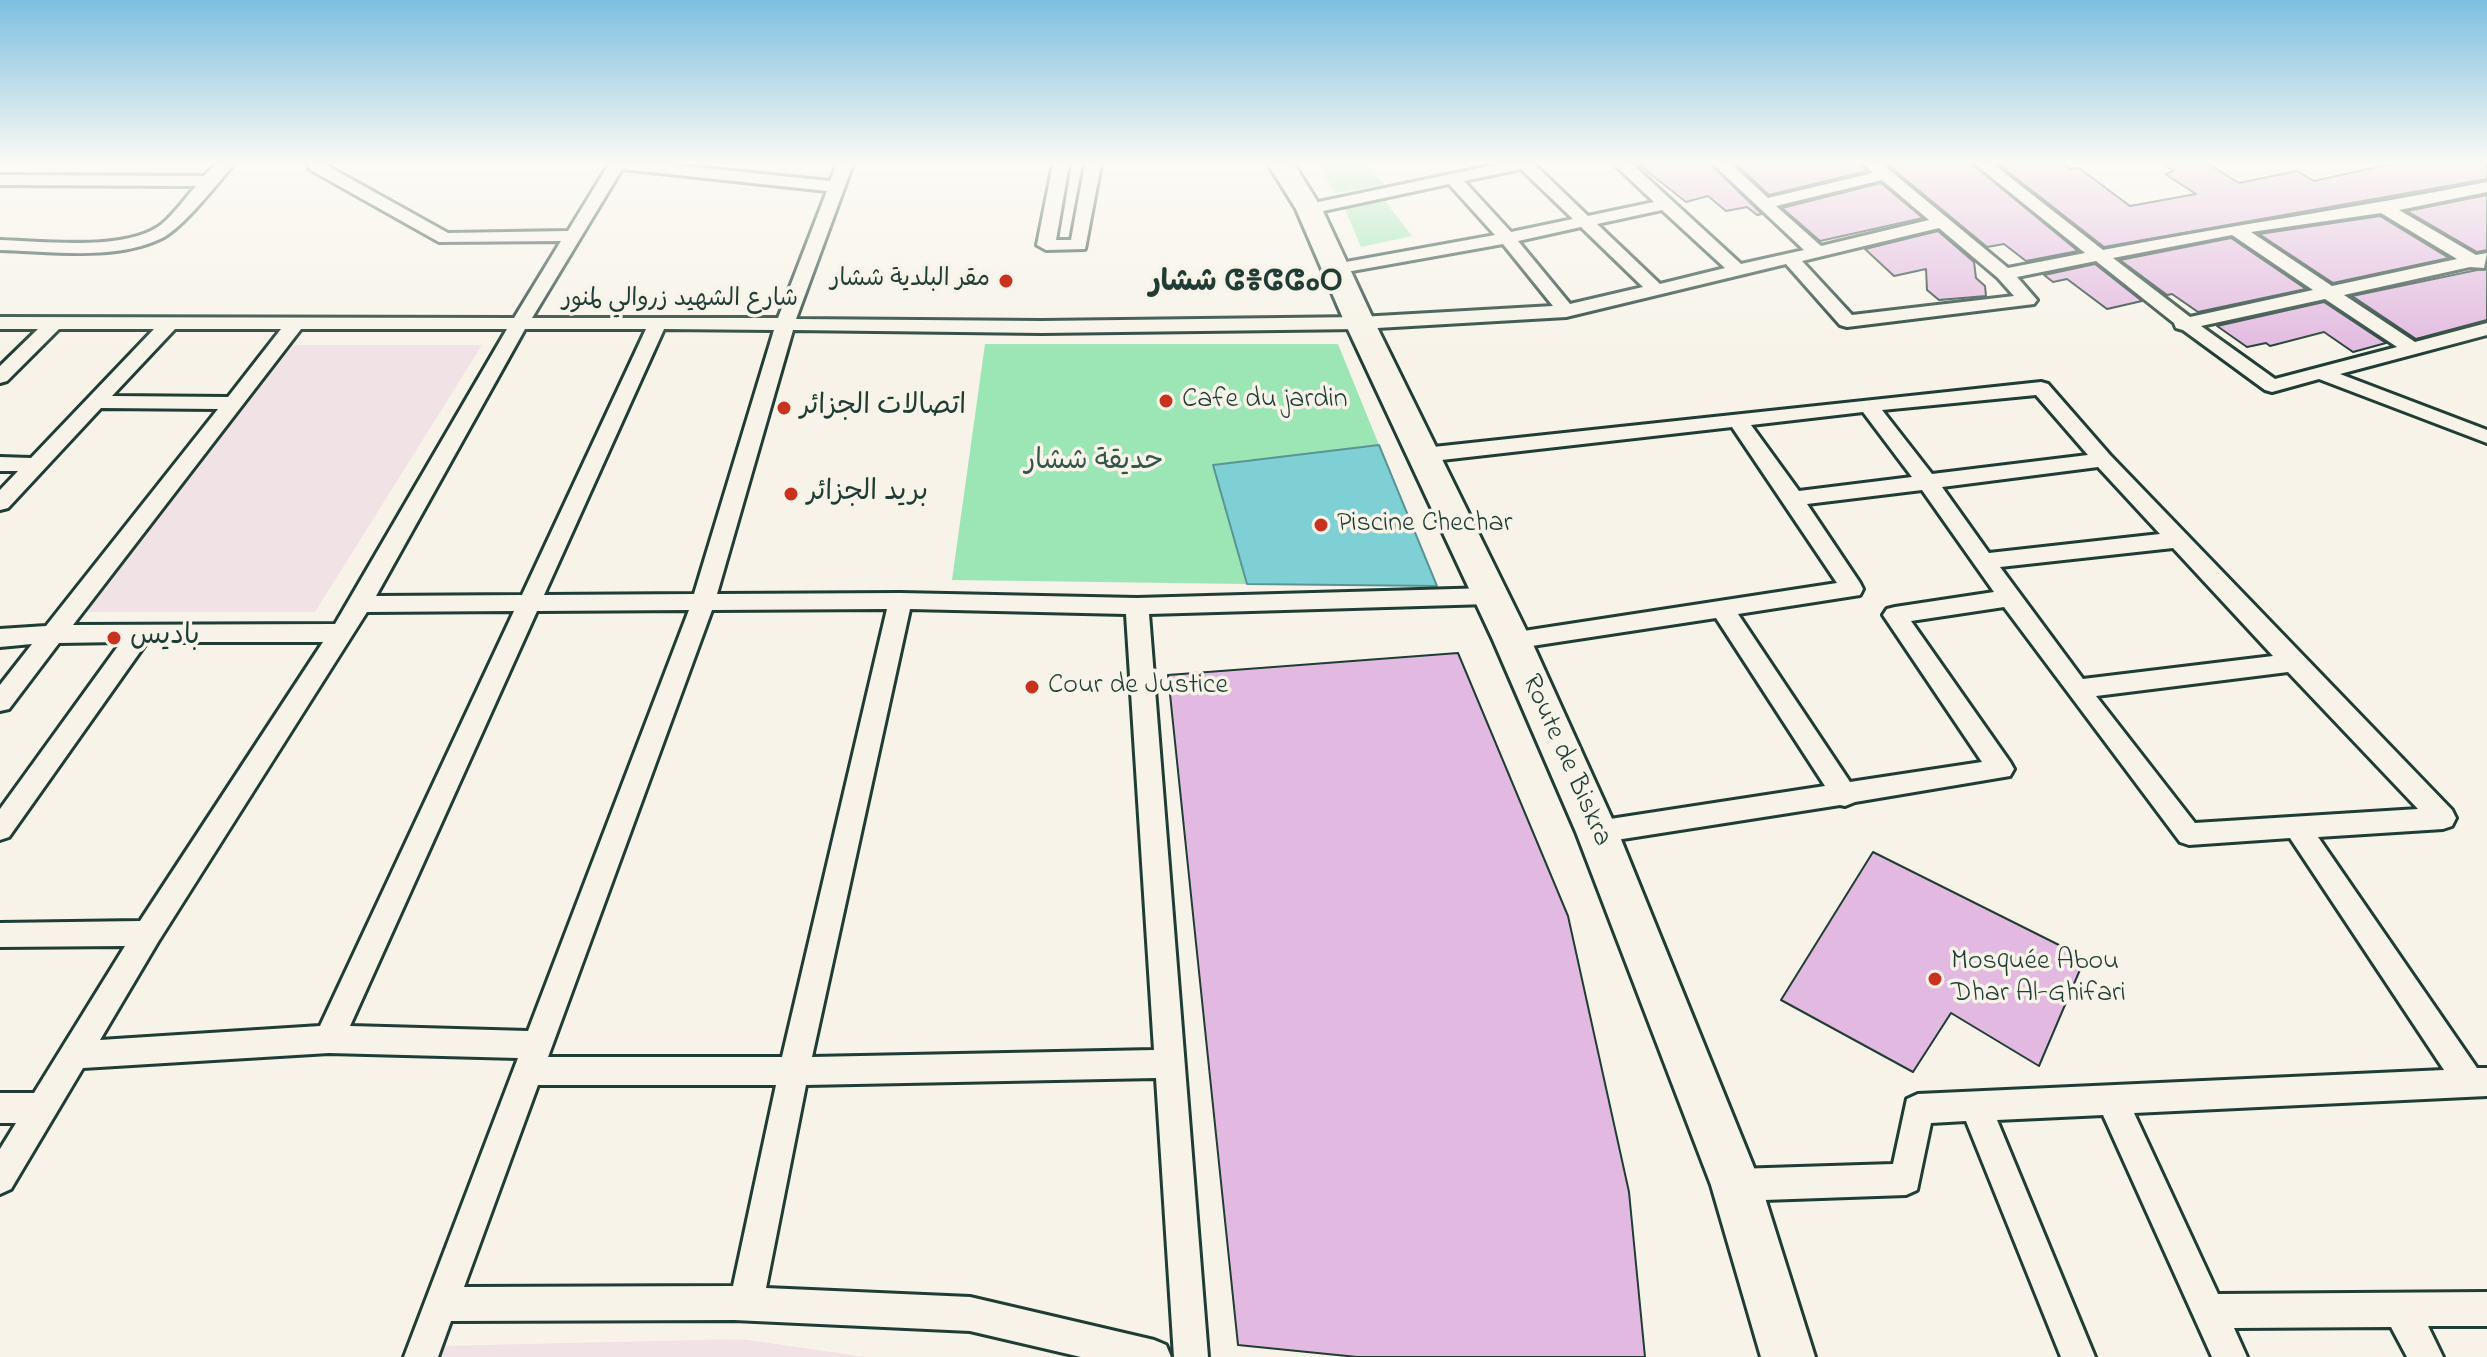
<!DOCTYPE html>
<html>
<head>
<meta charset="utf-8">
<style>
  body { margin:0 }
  canvas { display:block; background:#f7f3e8 }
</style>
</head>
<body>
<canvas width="2487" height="1357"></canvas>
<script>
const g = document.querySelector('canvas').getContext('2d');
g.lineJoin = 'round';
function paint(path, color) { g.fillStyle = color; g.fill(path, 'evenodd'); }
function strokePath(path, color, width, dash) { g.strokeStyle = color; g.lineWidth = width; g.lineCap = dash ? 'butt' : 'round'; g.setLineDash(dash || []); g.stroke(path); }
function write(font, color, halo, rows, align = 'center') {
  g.font = font + ' "Indie Flower","Playpen Sans Arabic","Noto Sans Tifinagh",sans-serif'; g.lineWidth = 7; g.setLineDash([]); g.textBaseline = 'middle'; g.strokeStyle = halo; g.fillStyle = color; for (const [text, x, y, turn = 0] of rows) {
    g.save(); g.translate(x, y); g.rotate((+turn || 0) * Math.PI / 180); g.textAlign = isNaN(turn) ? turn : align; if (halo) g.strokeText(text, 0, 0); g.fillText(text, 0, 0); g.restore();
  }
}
paint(new Path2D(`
  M288,345H482L315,612H79Z
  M741,1339L866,1357H435L439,1346Z`), '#f1e2e6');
paint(new Path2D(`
  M1319,164H1367L1384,185L1335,193Z
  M1385,201L1412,236L1361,247L1345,209Z
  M985,344H1338L1379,445L1214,465L1247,584L952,580Z`), '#9ce5b4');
const water = new Path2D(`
  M1379,445L1437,586L1247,584L1213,465Z`);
paint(water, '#7fd0d5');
strokePath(water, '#599595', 2);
const building = new Path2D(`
  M1638,164H1710L1762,214L1757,215L1747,207L1726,211L1708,196L1686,202Z
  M1736,164H1861L1867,171L1769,195Z
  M1887,164H1972L2078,251L2026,261L2004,244L1987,247Z
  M1998,164H2064L2070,169L2079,168L2130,206L2196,194L2165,174L2174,171L2162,164H2208L2239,183L2297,171L2314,181L2391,164H2487V179L2104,247Z
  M1881,183L1923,218L1820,241L1782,208Z
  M2487,195V250L2477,252L2407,211Z
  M2380,216L2449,258L2333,283L2259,234Z
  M1938,231L1974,262L1976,278L1985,286L1986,296L1939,300L1927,290L1926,269L1894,276L1865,249Z
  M2231,238L2306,289L2198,312L2172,294L2167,295L2120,260Z
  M2095,264L2142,301L2107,309L2067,279L2053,282L2044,275Z
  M2487,268V320L2416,339L2352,296Z
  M2324,302L2386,343L2353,352L2324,332L2270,346L2266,343L2247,347L2217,326Z
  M1458,653L1568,916L1629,1192L1645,1357H1357L1238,1345L1168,675Z
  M1873,852L2085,958L2039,1066L1951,1013L1913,1072L1781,1000Z`);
paint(building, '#e2b9e0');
strokePath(building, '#1f3d34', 2);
const minor = new Path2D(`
  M216,164H234C218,183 181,230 160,239C113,261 50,251 0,250V240C44,241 126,252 162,224C175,213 185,198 196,186L0,185V175L204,176Z
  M308,164H324L448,233L568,231L609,164H665L830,181L837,164H853L796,319L1042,321L1360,317L1553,306L1503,244L1335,274L1329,273L1326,269L1329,265L1335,264L1495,235L1449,184L1309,214L1301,209L1309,204L1499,164H1534L1588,216L1654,202L1614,164H1632L1741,264L1804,250L1713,164H1731L1768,198L1873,173L1864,164H1882L2008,268L2085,253L1975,164H1993L2103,250C2231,225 2359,208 2487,182V192L2399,210L2476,255L2487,253L2484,268L2470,267L2344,295L2415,342L2487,323V335L2340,374L2487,430V443L2319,379L2272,392L2265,390L2183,330L2176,328L2174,323L2096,261L2017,277L2037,300L2034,304L1847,327L1840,325L1786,264L1566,317L1360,329L1042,333L793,330L717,594L900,593L1137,598L1489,588L1497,590L1500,596L1497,602L1489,604L1149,614L1208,1357H1174L1156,1078L806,1085L766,1288L970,1297L1154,1340L1166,1345L1171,1357H1081L970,1331L734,1320L451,1321L438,1357H404L518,1058L329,1053L83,1068L11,1189L0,1194V1149L16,1123H0V1093H34L125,946L0,947V923L140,921L323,642H147L9,837L0,840V809L121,642L59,643L9,709L0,711V685L32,644L0,647V629L46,626L218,409L101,408L8,508L0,510V490L18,471H0V457L31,458L154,329H59L7,381L0,383V366L38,329H0V317L514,318L561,241L439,242L309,169ZM622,169L827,191L778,318H532ZM1521,169L1573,219L1511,232L1464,181ZM1882,180L1929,220L1821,246L1776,206ZM1662,210L1725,268L1660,284L1597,224ZM2381,213L2457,259L2332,286L2251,232ZM1581,227L1643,287L1570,304L1518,241ZM1939,228L1998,278L2014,296L1852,315L1802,261ZM2232,235L2313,290L2190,317L2113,258ZM2325,299L2397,347L2275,379L2201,326ZM175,329H281L228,397L112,396ZM301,329H507L335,624L73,625ZM525,329H646L522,595L376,596ZM664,329L774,330L694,594L544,595ZM887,609L782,1057H548L712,610ZM910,609L1126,614L1154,1050L812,1057ZM689,610L528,1031L350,1026L537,611ZM514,611L320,1026L100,1040L158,942L367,612ZM538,1085H776L733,1286L464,1287Z
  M1053,164H1069L1056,240H1071L1085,164H1101L1085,249L1046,250L1037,245Z
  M2041,382L2048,384L2110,455L2452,810L2456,818L2452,826L2443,829L2318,837L2477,1068H2487V1096L2134,1113L2218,1294L2487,1292V1326H2428L2443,1357H2407L2391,1327L2234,1328L2247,1357H2212L2103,1115L1997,1120L2095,1357H2061L1966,1121L1931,1123L1917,1190L1906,1195L1736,1201L1725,1196L1720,1185L1725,1174L1736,1169L1893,1164L1907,1099L1918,1094L2444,1070L2290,838L2189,845L2180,842L2004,607L1911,621L2010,762L2014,769L2010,776L1855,802L1845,806L1840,805L1597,843L1588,840L1584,832L1588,824L1597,821L1825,786L1716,618L1512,649L1504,646L1500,640L1504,634L1837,583L1732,427L1424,462L1414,455L1424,448ZM2036,395L2088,455L1932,474L1882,410ZM1863,412L1912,477L1799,491L1751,425ZM2098,467L2160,534L1989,553L1942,487ZM1922,490L1994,592L1895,607L1887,609L1883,615L1982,762L1850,782L1738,614L1860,595L1863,589L1860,583L1807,504ZM2173,548L2273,656L2083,679L2000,567ZM2288,672L2418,809L2195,823L2096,696Z`);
const primary = new Path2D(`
  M1268,164H1294L1322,209L1375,323L1531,640L1618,832L1761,1185L1815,1357H1761L1711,1185L1576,832L1493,640L1345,323L1296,209Z`);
strokePath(minor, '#1f3d34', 6);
strokePath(primary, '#1f3d34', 6);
paint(minor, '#f7f3e8');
paint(primary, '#f7f3e8');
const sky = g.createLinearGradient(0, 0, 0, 354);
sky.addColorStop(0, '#7ebfe0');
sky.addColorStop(0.46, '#fbfaf5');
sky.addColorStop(1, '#fbfaf500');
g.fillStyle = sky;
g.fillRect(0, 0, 2487, 354);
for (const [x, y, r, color] of [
  [1006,281,8,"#c8321e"],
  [1166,401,8,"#c8321e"],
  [784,408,8,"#c8321e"],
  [791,494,8,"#c8321e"],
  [1321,525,8,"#c8321e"],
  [114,638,8,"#c8321e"],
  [1032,687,8,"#c8321e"],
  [1935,979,8,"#c8321e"]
]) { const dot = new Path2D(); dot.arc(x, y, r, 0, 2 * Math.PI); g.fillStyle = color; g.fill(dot); strokePath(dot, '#f7f3e8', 3); }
write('24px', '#1f3d34', '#f7f3e8', [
  ["مقر البلدية ششار",990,281]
], 'right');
write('24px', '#1f3d34', '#f7f3e8', [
  ["شارع الشهيد زروالي لمنور",680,301]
]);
write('28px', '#1f3d34', '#f7f3e8', [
  ["Cafe du jardin",1182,401],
  ["اتصالات الجزائر",800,408],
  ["بريد الجزائر",807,494],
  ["Piscine Chechar",1337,525],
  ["باديس",130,638],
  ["Cour de Justice",1048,687],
  ["Mosquée Abou",1951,963],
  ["Dhar Al-Ghifari",1951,995]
], 'left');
write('28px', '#325647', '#f7f3e8', [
  ["حديقة ششار",1094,463]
]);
write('28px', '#1f3d34', '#f7f3e8', [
  ["Route de Biskra",1565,761,66]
]);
write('bold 30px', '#1f3d34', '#f7f3e8', [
  ["ششار ⵛⴻⵛⵛⴰⵔ",1246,285]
]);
</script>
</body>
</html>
